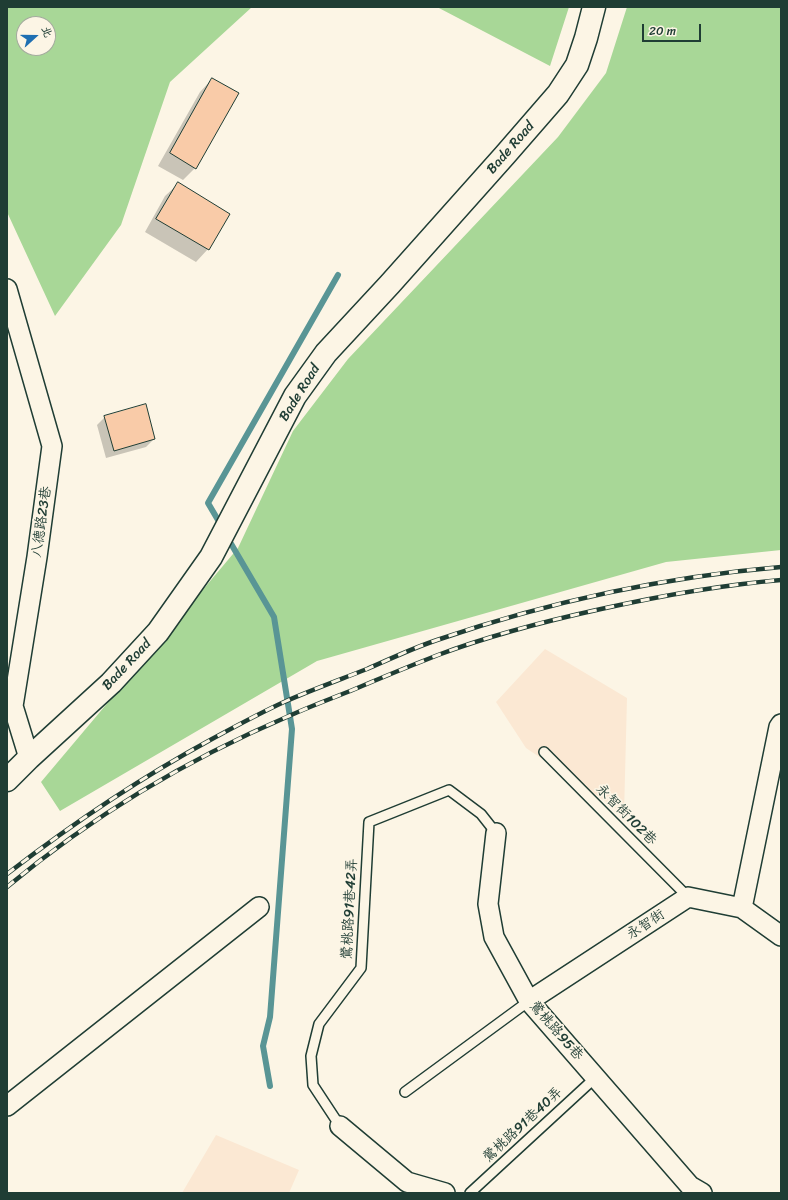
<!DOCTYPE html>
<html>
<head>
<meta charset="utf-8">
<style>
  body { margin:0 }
  #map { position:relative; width:788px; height:1200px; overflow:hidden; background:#fcf5e5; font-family:Sriracha,"LXGW WenKai TC",sans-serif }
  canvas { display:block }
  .frame { position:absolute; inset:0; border:8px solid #1f3d34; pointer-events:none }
  .north { position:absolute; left:16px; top:16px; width:40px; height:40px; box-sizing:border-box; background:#fcf5e5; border:1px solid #a4ab9e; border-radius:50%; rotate:69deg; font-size:11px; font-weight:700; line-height:16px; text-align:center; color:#1f3d34 }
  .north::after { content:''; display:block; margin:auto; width:14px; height:18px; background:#1f6fb2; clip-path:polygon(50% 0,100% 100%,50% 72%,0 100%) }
  .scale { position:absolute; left:642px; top:24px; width:59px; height:18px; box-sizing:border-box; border:2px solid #1f3d34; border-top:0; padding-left:5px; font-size:12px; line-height:14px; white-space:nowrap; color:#1f3d34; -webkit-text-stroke:3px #fcf5e5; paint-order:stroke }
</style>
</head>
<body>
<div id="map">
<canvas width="788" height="1200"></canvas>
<div class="frame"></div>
<div class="north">北</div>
<div class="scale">20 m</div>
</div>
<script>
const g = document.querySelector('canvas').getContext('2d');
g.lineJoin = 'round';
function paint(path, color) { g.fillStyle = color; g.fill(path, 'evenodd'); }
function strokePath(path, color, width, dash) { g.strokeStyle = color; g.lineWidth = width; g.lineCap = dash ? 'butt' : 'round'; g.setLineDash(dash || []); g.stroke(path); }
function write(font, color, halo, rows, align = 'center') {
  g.font = font + ' Sriracha,"LXGW WenKai TC",sans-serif'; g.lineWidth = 3.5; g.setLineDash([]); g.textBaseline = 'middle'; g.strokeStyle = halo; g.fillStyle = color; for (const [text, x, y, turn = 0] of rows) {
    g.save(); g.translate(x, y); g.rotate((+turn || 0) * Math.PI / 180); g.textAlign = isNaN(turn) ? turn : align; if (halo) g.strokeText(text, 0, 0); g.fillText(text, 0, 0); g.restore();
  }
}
paint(new Path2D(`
  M545,649L627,698L624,814L526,748L496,702Z
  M216,1135L299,1170L289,1193H182Z`), '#fbe8d3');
paint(new Path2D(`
  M7,7H252L170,82L121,225L55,316L7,212ZM24,24H48V48H24Z
  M437,7H569L550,66Z
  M627,7H781V550L666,562L317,661L60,811L41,782L238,548L293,431L348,359L558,137L606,73Z`), '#a8d797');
paint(new Path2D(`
  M212,79L195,168L183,180L158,166L200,92Z
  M178,184L208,249L196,262L145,232L165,196Z
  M105,417L154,439L146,447L106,458L97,425Z`), '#0003');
strokePath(new Path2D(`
  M218,520L208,503L338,275
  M230,542L274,617L292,729L270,1017L263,1046L270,1086`), '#599595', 6);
const building = new Path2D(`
  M212,78L239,93L196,169L170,153Z
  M178,182L230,214L209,250L156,219Z
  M146,404L155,439L114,451L104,416Z`);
paint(building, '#f9cba8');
strokePath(building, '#1f3d34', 1);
const service = new Path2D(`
  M544,752L688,897
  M405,1092L529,1001
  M340,1126L313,1085L311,1056L319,1024L361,968L369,822L449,790L481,814L496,833
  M470,1193L596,1077`);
const minor = new Path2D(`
  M7,289L52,446L37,557L13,706L29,758
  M496,833L488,904L494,937L529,1001L690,1186L702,1193
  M742,908L781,936
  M529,1001L688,897L742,908L779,727L781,724
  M7,1106L259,907
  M340,1126L407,1182L445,1193`);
const secondary = new Path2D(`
  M7,780L29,758L111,683L158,632L211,557L295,396L326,353L390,284L505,155L558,94L577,65L586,38L594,7`);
strokePath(service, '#1f3d34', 12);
strokePath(minor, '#1f3d34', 22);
strokePath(secondary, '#1f3d34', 25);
strokePath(service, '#fcf5e5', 9);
strokePath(minor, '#fcf5e5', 19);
strokePath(secondary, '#fcf5e5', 22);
const rail = new Path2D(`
  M7,874C72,824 140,778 212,739C236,726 260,713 284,702C311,690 339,680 367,669C390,659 413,648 437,640C548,602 664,577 781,567
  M7,887C91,817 188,759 289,716C311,706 333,698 355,689C383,677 410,666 438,655C491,635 546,621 601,609C660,596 721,585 781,580`);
strokePath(rail, '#1f3d34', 4.5);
strokePath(rail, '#fcf5e5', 3, [9]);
write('14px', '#1f3d34', '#fcf5e5', [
  ["Bade Road",511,148,-49],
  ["Bade Road",300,393,-58],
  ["八德路23巷",42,522,-82],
  ["Bade Road",127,665,-47],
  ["永智街102巷",626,815,45],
  ["鶯桃路91巷42弄",350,909,-87],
  ["永智街",646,925,-33],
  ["鶯桃路95巷",556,1031,49],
  ["鶯桃路91巷40弄",523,1125,-43]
]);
</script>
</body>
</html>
